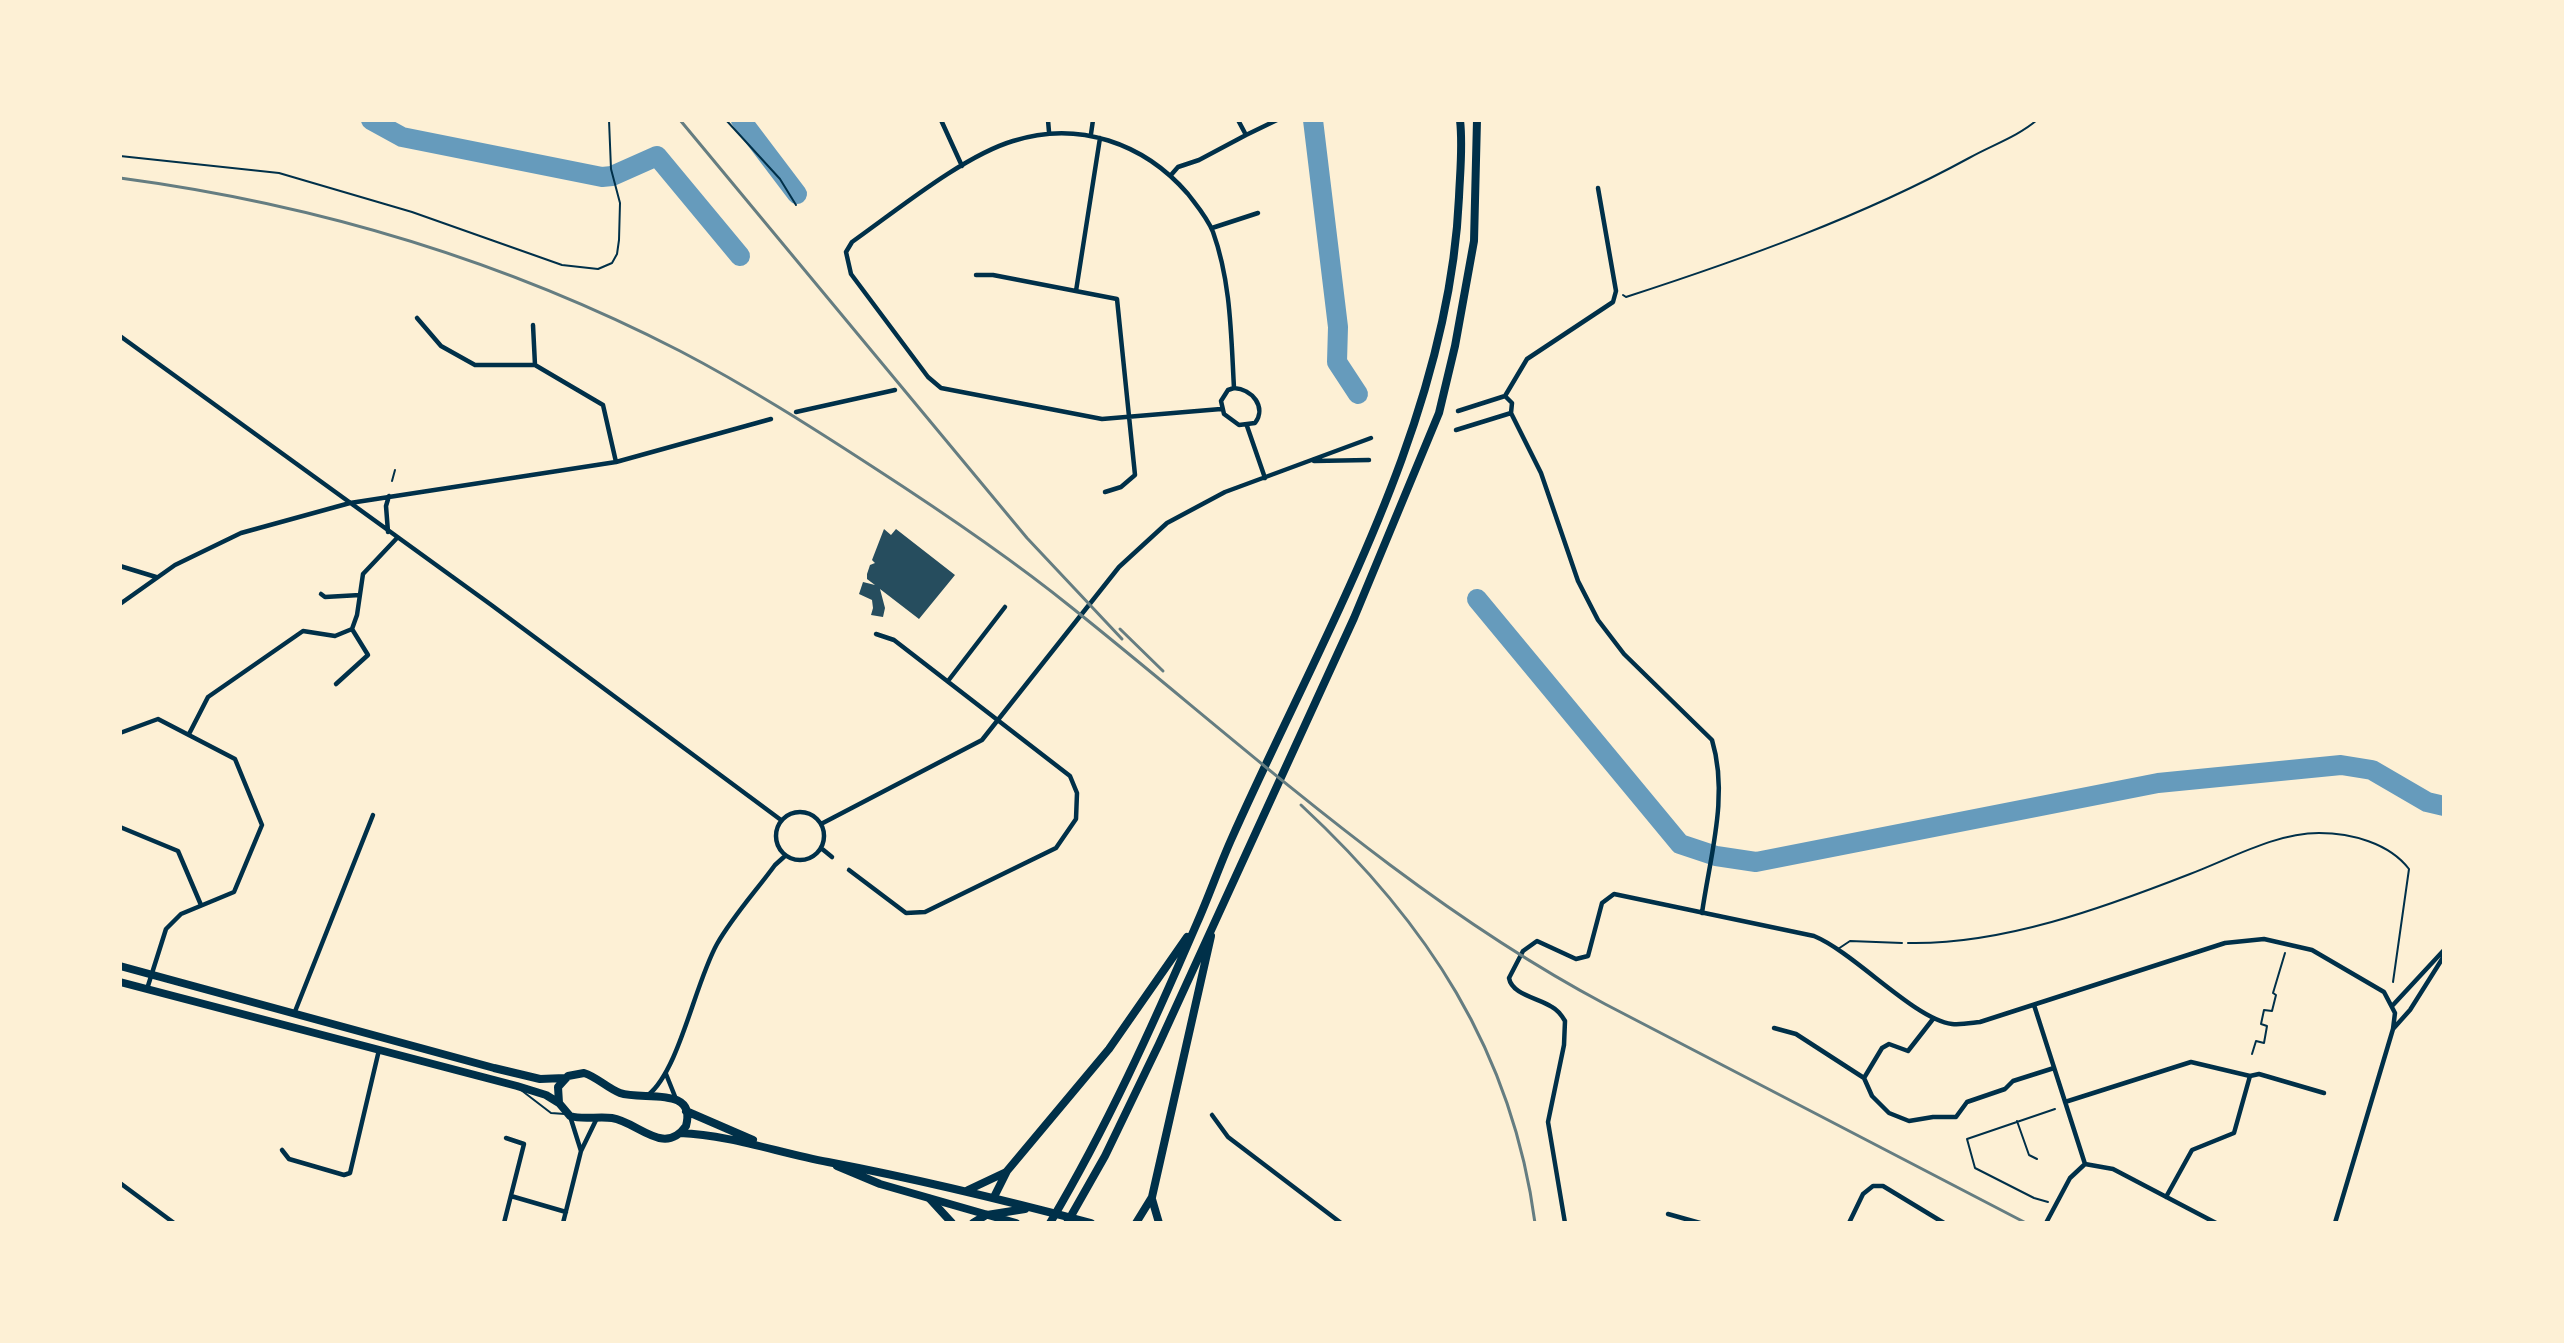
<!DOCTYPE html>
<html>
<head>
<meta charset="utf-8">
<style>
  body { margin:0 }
  #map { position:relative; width:2564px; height:1343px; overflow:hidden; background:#fdf0d5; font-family:Manrope,sans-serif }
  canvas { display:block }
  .frame { position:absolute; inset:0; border:122px solid #fdf0d5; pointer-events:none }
</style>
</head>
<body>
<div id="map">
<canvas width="2564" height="1343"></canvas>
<div class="frame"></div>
</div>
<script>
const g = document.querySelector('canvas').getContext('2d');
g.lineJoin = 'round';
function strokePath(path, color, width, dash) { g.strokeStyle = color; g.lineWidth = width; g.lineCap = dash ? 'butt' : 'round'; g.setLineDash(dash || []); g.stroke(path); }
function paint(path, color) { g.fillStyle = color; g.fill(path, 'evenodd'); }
strokePath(new Path2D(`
  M371,120L402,137L602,177L612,176L657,156L740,256
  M741,120L797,194
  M1313,120L1338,327L1337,362L1358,394
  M1477,599L1680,844L1716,856L1756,862L2158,783L2341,765L2372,770L2427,802L2444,806`), '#669bbc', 20);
paint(new Path2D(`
  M884,529L891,535L896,529L955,575L919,619L880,589L885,608L883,617L871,615L873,608L872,600L859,594L863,582L875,585L867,579V574L870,565L875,563L872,560Z`), '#264d5e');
strokePath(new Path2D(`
  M726,120L780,179L796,205
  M120,156L279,173L412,212L562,265L598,269L612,263L617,254L619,240L620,203L611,169L609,120
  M1623,295L1626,297C1743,259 1861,217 1969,158C1992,145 2017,137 2037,120
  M392,481L395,470
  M1908,943C2002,945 2103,908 2190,874C2230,859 2275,833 2319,833C2351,833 2389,843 2409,869L2393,982
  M2252,1054L2256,1041L2264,1043L2267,1026L2261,1024L2264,1010L2272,1011L2276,995L2273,993L2285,953
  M2017,1121L2029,1155L2037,1159
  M2048,1202L2034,1198L1975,1168L1967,1139L2055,1109`), '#003049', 2);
strokePath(new Path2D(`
  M1838,949L1850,941L1902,943
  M521,1090L551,1113L565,1114`), '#003049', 2);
strokePath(new Path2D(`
  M941,120L962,166
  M1048,120L1049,132
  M1091,134L1093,120
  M1246,135L1277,120
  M1171,175L1178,167L1199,160L1246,135L1238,120
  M1212,228L1258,213
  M976,275H993L1117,299L1135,475L1121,487L1105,492
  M1076,291L1100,138
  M417,318L441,346L475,365H535L603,405L616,462
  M533,325L535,365
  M120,336L490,604L781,820
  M1234,388C1252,389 1267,407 1255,423L1239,425L1224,414L1221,401L1228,390Z
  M1505,396L1512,403L1511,413L1541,473L1578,581L1598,620L1624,654L1712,740C1729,796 1710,856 1702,913
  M1505,396L1527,359L1613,302L1616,291L1598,188
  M1221,409L1102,419L941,388L928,377L851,274L846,252L852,242C896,211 963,156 1013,141C1078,120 1144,143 1188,194C1197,206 1207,217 1213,232C1231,282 1231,335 1234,388
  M1458,411L1505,396
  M796,412L895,390
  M1247,426L1265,478
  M1456,430L1511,413
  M1314,461L1369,460
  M388,532L386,506L389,496
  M120,566L156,577
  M321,594L325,597L360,595
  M120,604L175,565L241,533L350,503L616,462L771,419
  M948,681L1005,607
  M336,684L368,655L352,629
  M120,733L158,719L235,759L262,825L234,892L181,914L166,929L147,989
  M189,734L208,697L303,631L335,636L352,629L357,615L363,574L397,538
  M776 836a24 24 0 1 1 48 0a24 24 0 1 1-48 0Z
  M821,824L982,740L1119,567L1167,523L1225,492L1371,438
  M120,827L178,851L201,905
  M821,848L832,857
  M849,870L906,913L925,912L1056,848L1076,819L1077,793L1070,776L894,640L876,634
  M2034,1005L2085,1164
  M2393,1005L2444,950
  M294,1014L373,815
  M1933,1019L1908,1051L1889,1044L1882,1048L1864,1078L1872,1096L1889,1113L1909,1121L1933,1117H1956L1967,1102L2005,1089L2013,1081L2054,1068
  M1774,1028L1796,1034L1864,1078
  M2393,1029L2410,1010L2444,956
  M666,1074L676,1099
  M2250,1076L2259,1074L2324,1093
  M648,1095C679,1071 695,983 717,944C733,916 756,891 775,865L785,856
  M2065,1102L2191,1062L2250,1076L2234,1133L2192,1150L2166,1197
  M1212,1115L1228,1137L1341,1223
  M570,1116L581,1151
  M282,1150L289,1159L344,1175L350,1173L379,1050
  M2085,1164L2113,1169L2216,1223
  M120,1183L174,1223
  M511,1196L566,1212
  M1668,1214L1700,1223
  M504,1223L524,1144L506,1138
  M563,1223L581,1151L597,1118
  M1565,1223L1548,1122L1564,1045L1565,1021C1562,1016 1558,1010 1552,1007C1539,998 1512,995 1509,978L1523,951L1537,941L1576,959L1588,956L1602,903L1614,894L1814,936C1855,953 1914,1019 1952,1024C1961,1025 1971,1023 1980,1022L2225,943L2264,939L2312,950L2384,992L2395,1013L2393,1029L2335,1223
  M1849,1223L1863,1194L1873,1186H1883L1944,1223
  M2046,1223L2070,1178L2085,1164`), '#003049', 4.5);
strokePath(new Path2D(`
  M120,966L494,1068L540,1079L565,1078
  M120,982L517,1086L546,1095L559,1103
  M584,1073C597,1077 607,1088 620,1093C642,1101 697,1085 686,1126C664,1157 638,1122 612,1118C598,1116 583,1120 570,1116L559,1103L558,1087L568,1076Z
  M686,1111L753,1140
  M680,1133C731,1135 779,1153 828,1162C917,1179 1004,1200 1091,1223
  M837,1166L880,1184L1016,1223
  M987,1215L1025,1209`), '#003049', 8);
strokePath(new Path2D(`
  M968,1190L1004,1173
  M994,1197L1007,1171L1109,1049L1187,937
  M930,1199L952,1223
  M1152,1199L1159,1223
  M973,1223L986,1215
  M1050,1223C1107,1127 1153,1025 1197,923C1209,896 1219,867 1231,840C1321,637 1449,424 1459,197C1460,172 1463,146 1460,120
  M1067,1223L1105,1156L1159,1044L1354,618L1439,413L1455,346L1474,241L1477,120
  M1136,1223L1152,1197L1211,936`), '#003049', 8);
strokePath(new Path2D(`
  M680,120L1027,538L1122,639
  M120,178C315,204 505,261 680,351C747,386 810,426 873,467C941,511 1008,556 1071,607C1245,746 1408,899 1605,1004L2026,1223
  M1120,629L1163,671
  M1301,805C1426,921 1512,1050 1535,1223`), '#657d81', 3);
</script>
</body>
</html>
